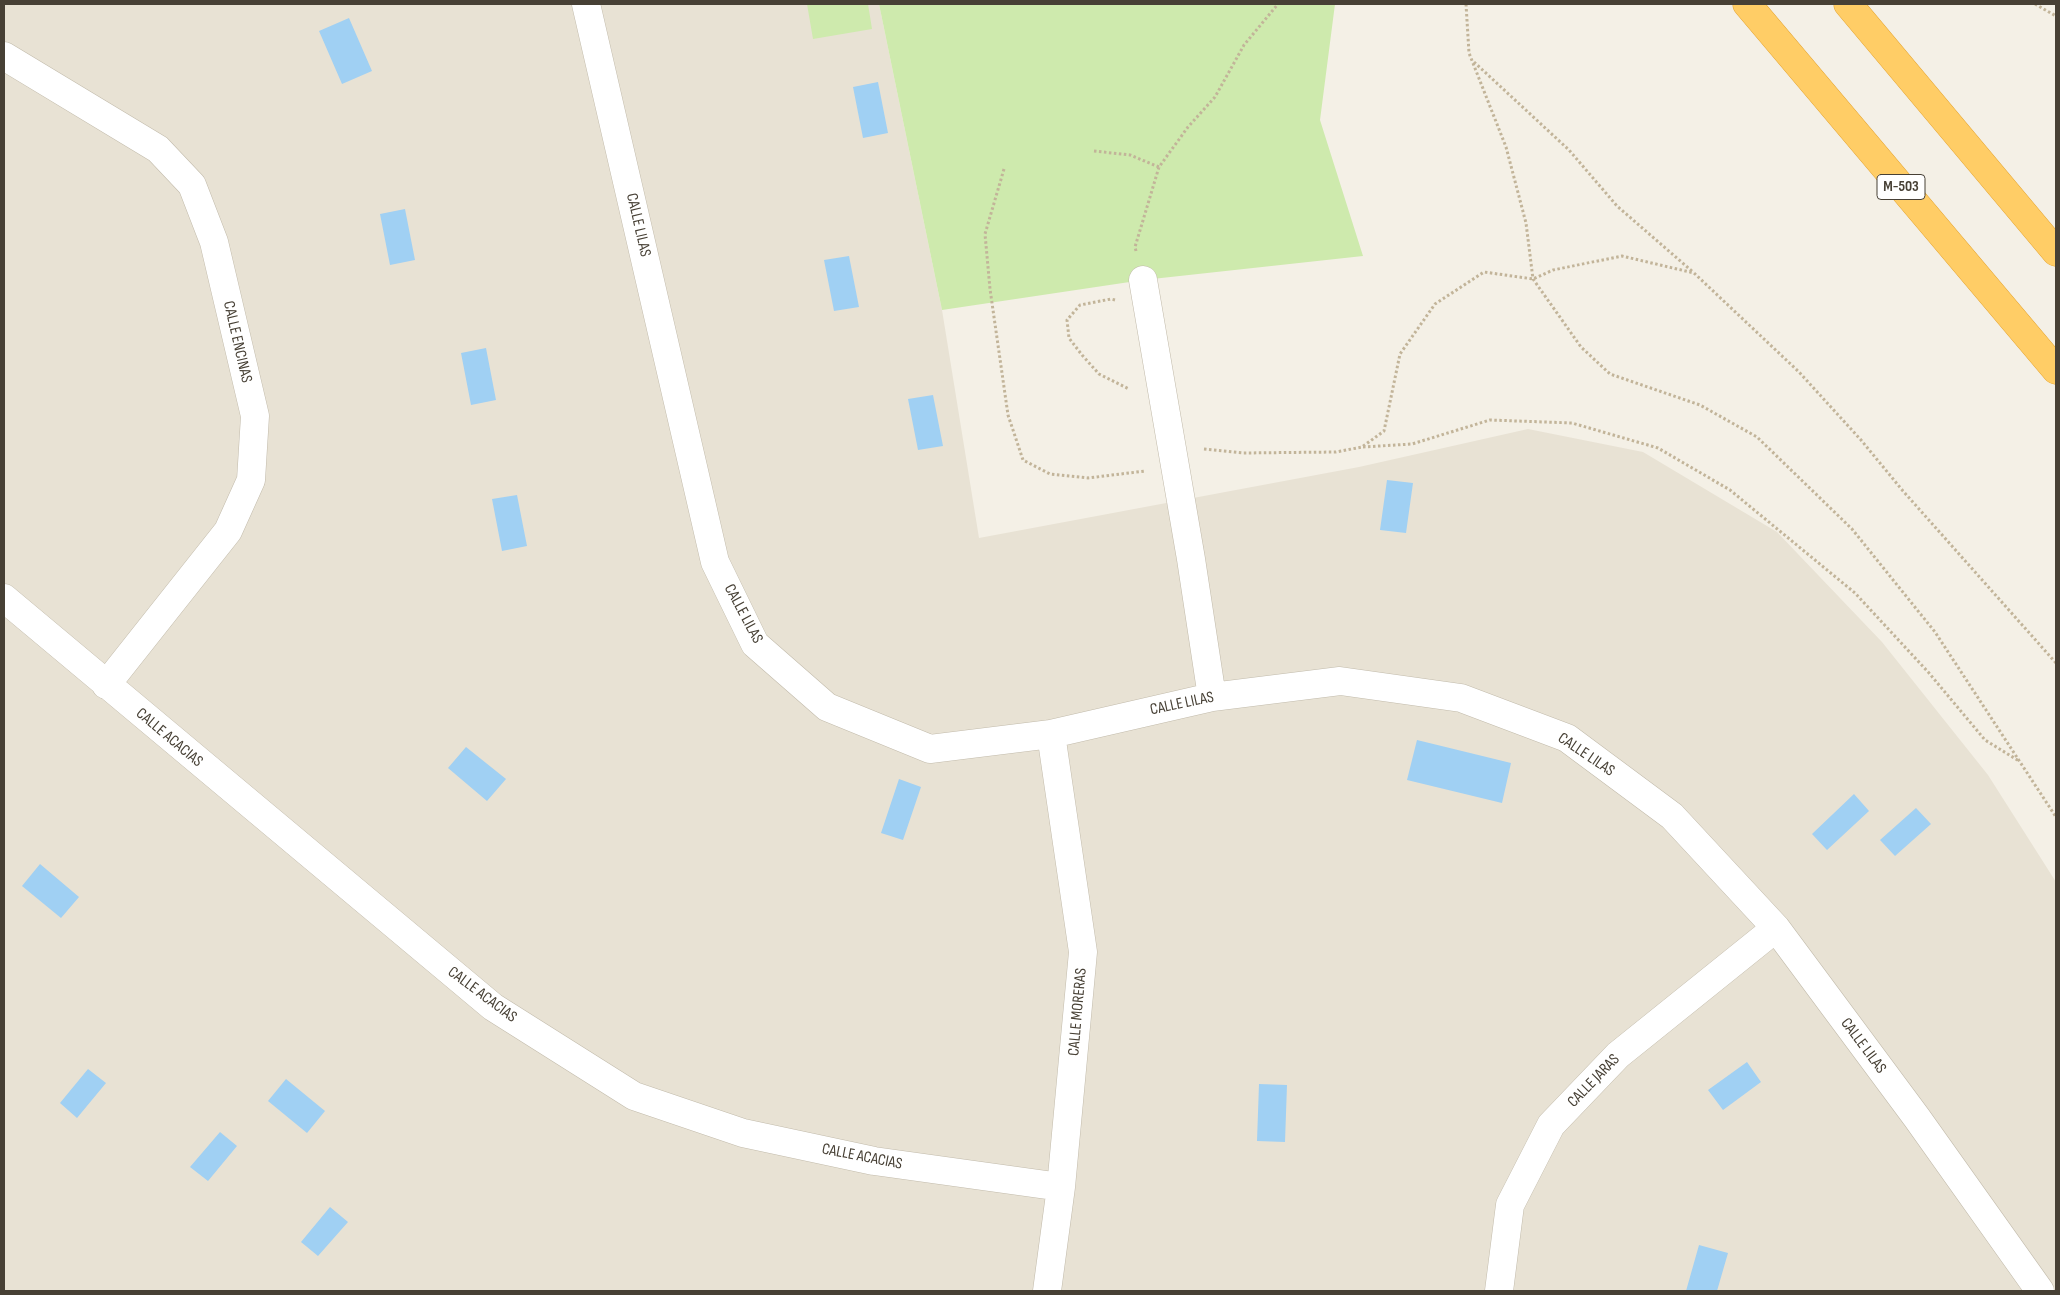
<!DOCTYPE html>
<html>
<head>
<meta charset="utf-8">
<style>
  body { margin:0 }
  #map { position:relative; width:2060px; height:1295px; overflow:hidden; background:#f4f0e6; font-family:"Sofia Sans Condensed",sans-serif }
  canvas { display:block }
  .frame { position:absolute; inset:0; border:5px solid #474035; pointer-events:none }
</style>
</head>
<body>
<div id="map">
<canvas width="2060" height="1295"></canvas>
<div class="frame"></div>
</div>
<script>
const g = document.querySelector('canvas').getContext('2d');
g.lineJoin = 'round';
function paint(path, color) { g.fillStyle = color; g.fill(path, 'evenodd'); }
function strokePath(path, color, width, dash) { g.strokeStyle = color; g.lineWidth = width; g.lineCap = dash ? 'butt' : 'round'; g.setLineDash(dash || []); g.stroke(path); }
function write(font, color, halo, rows, align = 'center') {
  g.font = font + ' "Sofia Sans Condensed",sans-serif'; g.lineWidth = 4.5; g.setLineDash([]); g.textBaseline = 'middle'; g.strokeStyle = halo; g.fillStyle = color; for (const [text, x, y, turn = 0] of rows) {
    g.save(); g.translate(x, y); g.rotate((+turn || 0) * Math.PI / 180); g.textAlign = isNaN(turn) ? turn : align; if (halo) g.strokeText(text, 0, 0); g.fillText(text, 0, 0); g.restore();
  }
}
paint(new Path2D(`
  M4,4H879L942,310L979,538L1359,467L1528,429L1643,452L1777,532L1882,642L1988,775L2056,882V1291H4Z`), '#e8e2d4');
paint(new Path2D(`
  M807,4H868L872,29L813,39Z
  M879,4H1335L1320,120L1363,256L1143,280L942,310Z`), '#ceeaad');
paint(new Path2D(`
  M349,18L372,71L342,84L319,31Z
  M878,82L888,133L863,138L853,87Z
  M405,209L415,260L390,265L380,214Z
  M849,256L859,307L834,311L824,260Z
  M486,348L496,400L471,405L461,353Z
  M933,395L943,446L918,450L908,399Z
  M1387,480L1413,483L1406,533L1380,530Z
  M517,495L527,546L502,551L492,499Z
  M1417,740L1511,763L1502,803L1407,780Z
  M466,747L506,779L487,801L448,768Z
  M899,779L921,787L903,840L881,833Z
  M1854,794L1869,811L1827,850L1812,834Z
  M1916,808L1931,824L1895,856L1880,840Z
  M40,864L79,897L61,918L22,886Z
  M1747,1062L1761,1082L1723,1110L1708,1090Z
  M88,1069L106,1083L77,1118L60,1103Z
  M286,1079L325,1111L307,1133L268,1101Z
  M1259,1084L1287,1085L1285,1142L1257,1141Z
  M220,1132L237,1146L208,1181L190,1167Z
  M330,1207L348,1222L318,1256L301,1242Z
  M1699,1245L1728,1253L1717,1291H1686Z`), '#a0d0f3');
const street = new Path2D(`
  M586,4L715,562L755,644L827,707L930,749L1051,734L1212,697L1340,681L1461,698L1567,738L1672,816L1776,928L1917,1118L2040,1291
  M4,56L158,149L192,185L214,242L255,416L251,480L228,531L106,685
  M1143,280L1191,559L1212,697
  M4,598L493,1007L634,1096L743,1133L874,1161L1061,1187
  M1047,1291L1061,1187L1083,952L1051,734
  M1499,1291L1510,1205L1551,1125L1618,1055L1776,928`);
const highway = new Path2D(`
  M1747,4L2056,370
  M1848,4L2056,252`);
strokePath(street, '#c2bbab', 29);
strokePath(highway, '#e3a331', 29);
strokePath(new Path2D(`
  M1466,4L1469,53L1506,147L1526,223L1533,279L1581,347L1610,374L1700,405L1757,437L1852,529L1935,632L2056,817
  M2035,4L2056,16
  M1474,62L1569,150L1617,206L1693,272
  M1094,151L1130,155L1159,167
  M1004,169L985,234L990,289L1008,415L1023,460L1050,474L1088,478L1145,471
  M1136,251L1135,247L1159,167L1188,127L1215,97L1244,45L1278,4
  M1115,300L1111,299L1080,305L1067,320L1069,338L1082,355L1099,374L1129,389
  M1363,447L1412,444L1490,420L1572,423L1658,448L1730,490L1855,593L1929,673L1985,740L2019,761
  M1204,449L1243,453L1336,452L1362,447L1384,431L1400,354L1435,304L1484,272L1533,279L1553,270L1622,256L1694,273L1799,372L1861,440L1903,491L2056,663`), '#c2b499', 3, [2.5, 2.5]);
strokePath(street, '#fff', 28);
strokePath(highway, '#ffcd66', 28);
for (const [x, y, w] of [
  [1901,187,48]
]) { const box = new Path2D(); box.roundRect(x - w / 2, y - 12.5, w, 25, 4); g.fillStyle = '#fff'; g.fill(box); strokePath(box, '#474035', 1); }
write('bold 15px', '#474035', null, [
  ["M-503",1901,187]
]);
write('16px', '#474035', '#fff', [
  ["CALLE LILAS",638,225,77],
  ["CALLE ENCINAS",237,342,77],
  ["CALLE LILAS",743,614,62],
  ["CALLE LILAS",1182,704,-12],
  ["CALLE ACACIAS",169,738,40],
  ["CALLE LILAS",1586,755,34],
  ["CALLE ACACIAS",482,995,37],
  ["CALLE MORERAS",1078,1012,-85],
  ["CALLE LILAS",1863,1046,53],
  ["CALLE JARAS",1594,1081,-46],
  ["CALLE ACACIAS",862,1157,11]
]);
</script>
</body>
</html>
